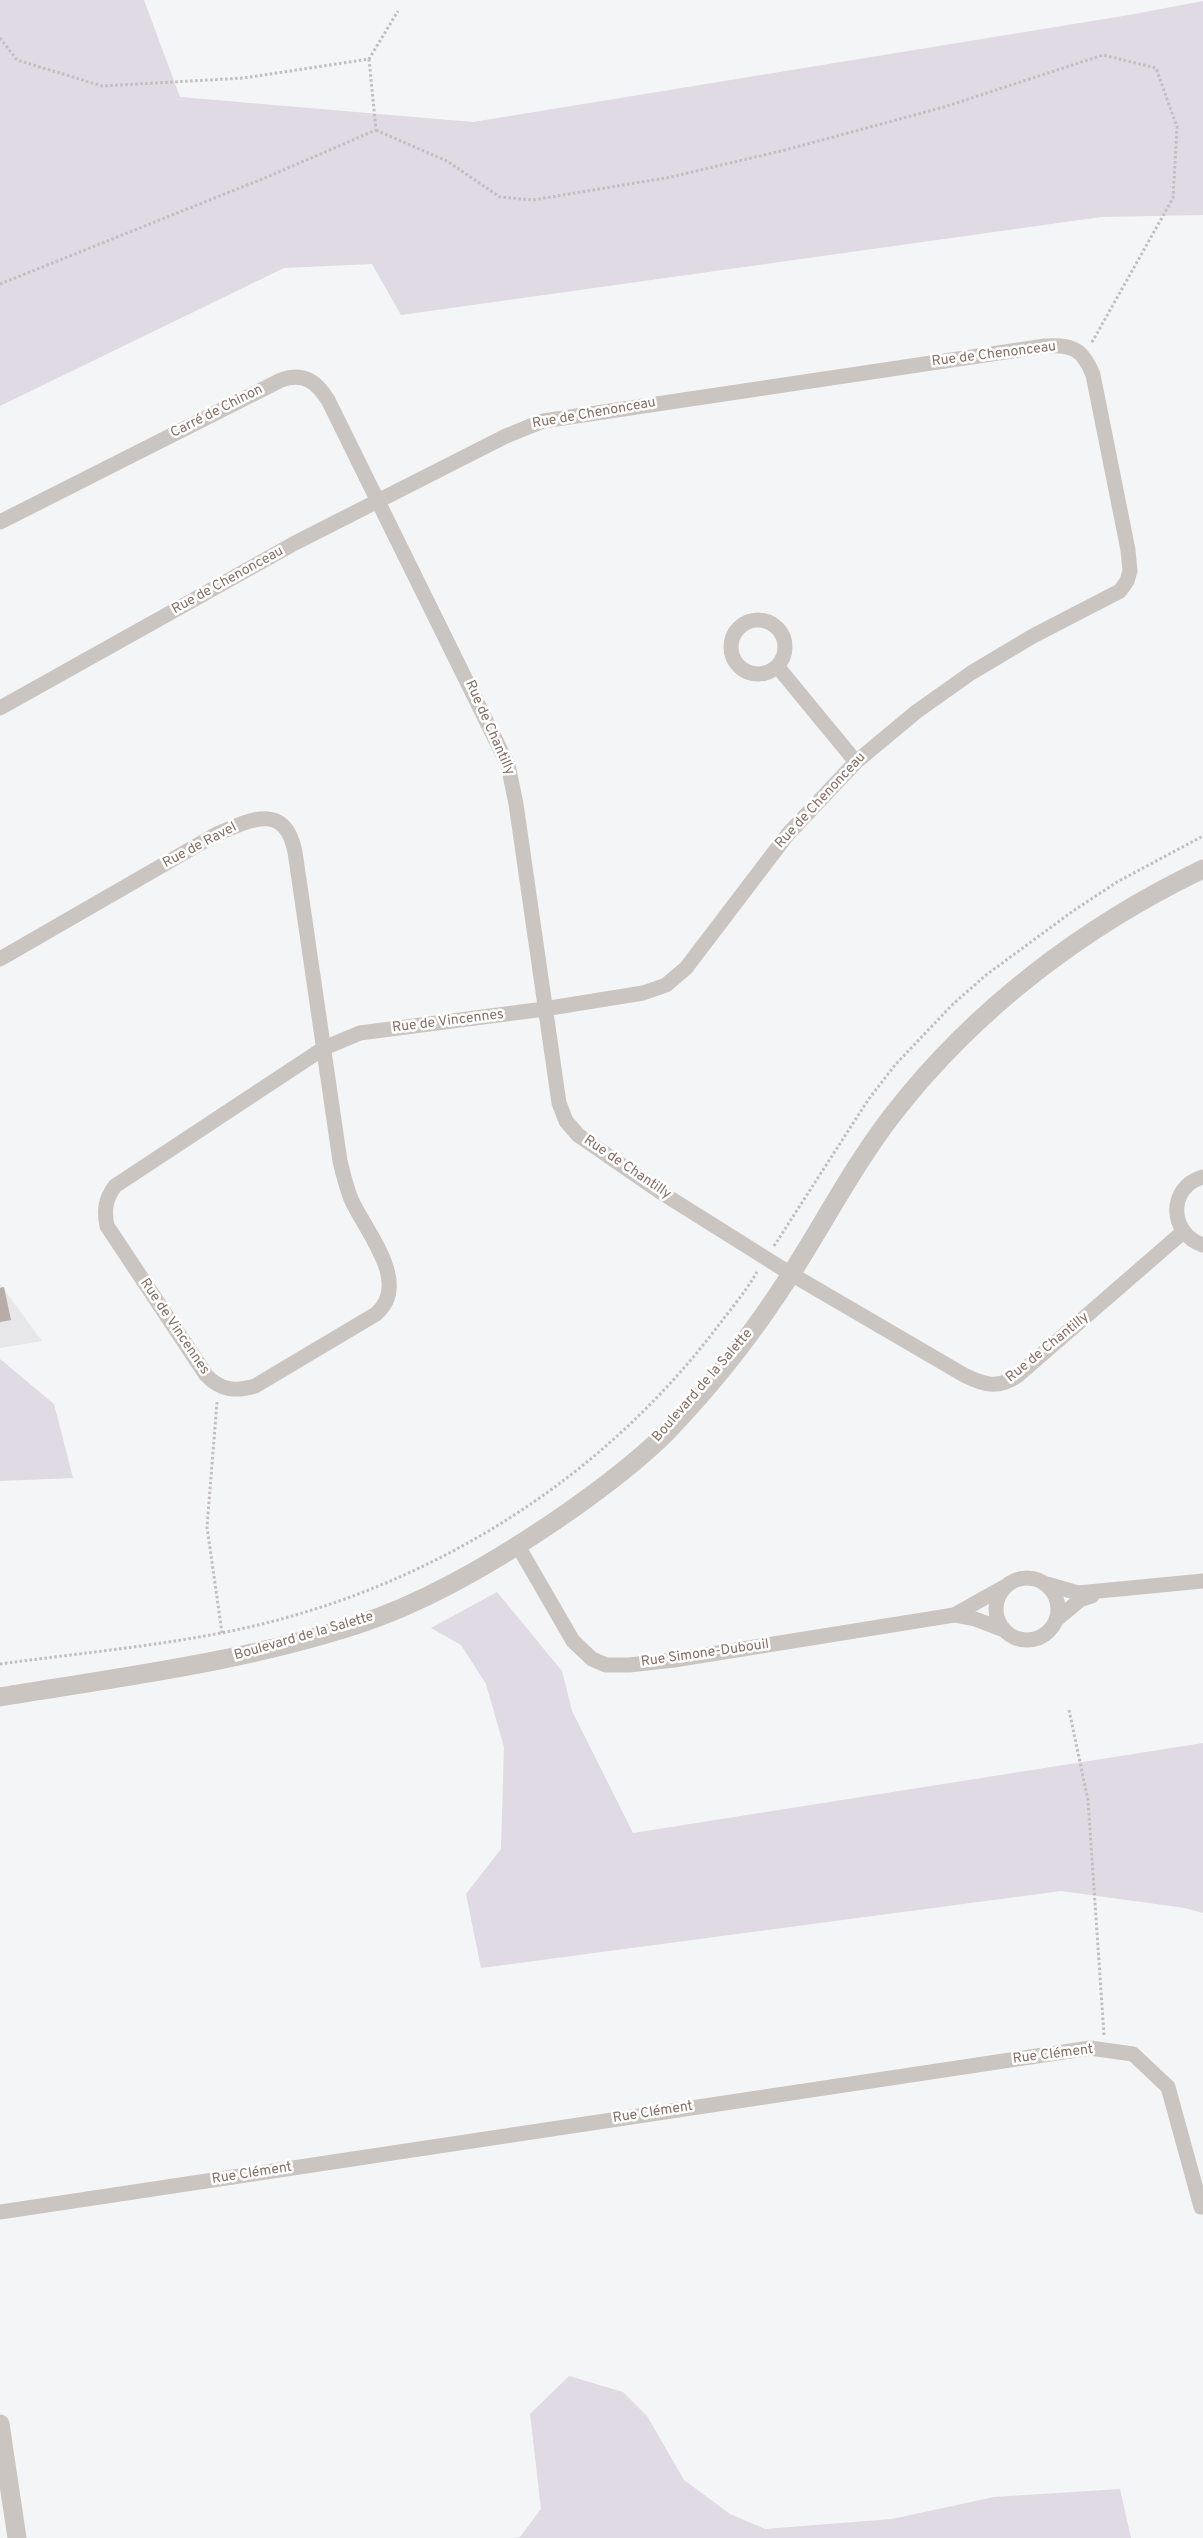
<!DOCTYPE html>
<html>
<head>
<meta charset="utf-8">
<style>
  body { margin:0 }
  canvas { display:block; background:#f4f5f7 }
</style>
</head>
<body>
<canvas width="1203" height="2538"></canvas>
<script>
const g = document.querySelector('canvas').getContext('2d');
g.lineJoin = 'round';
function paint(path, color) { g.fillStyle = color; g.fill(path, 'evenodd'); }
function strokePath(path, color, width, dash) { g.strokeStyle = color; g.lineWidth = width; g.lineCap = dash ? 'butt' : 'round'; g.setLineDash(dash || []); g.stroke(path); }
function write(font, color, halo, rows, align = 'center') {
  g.font = font + ' Overpass,sans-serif'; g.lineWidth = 5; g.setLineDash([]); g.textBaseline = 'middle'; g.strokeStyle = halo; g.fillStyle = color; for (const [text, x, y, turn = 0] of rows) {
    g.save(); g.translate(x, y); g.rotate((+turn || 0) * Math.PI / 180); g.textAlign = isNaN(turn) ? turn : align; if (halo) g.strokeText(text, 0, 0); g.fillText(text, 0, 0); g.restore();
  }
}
paint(new Path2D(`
  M0,1284L42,1341L0,1348Z`), '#e7e6e8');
paint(new Path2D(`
  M0,0H144L180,97L473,122L1129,15L1203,1V215L1101,217L401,315L372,264L284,268L0,406Z
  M0,1359L54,1404L73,1478L0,1481Z
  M497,1592L562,1671L572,1711L633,1833L1203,1743V1913L1185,1908L1061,1891L481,1968L466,1894L501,1849L504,1747L486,1684L461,1645L431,1628Z
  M569,2376L623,2392L647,2416L684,2480L730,2514L765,2529L892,2519L994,2497L1120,2489L1131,2538H513L520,2537L541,2509L530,2414Z`), '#dfdae4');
paint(new Path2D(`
  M4,1287L11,1320L0,1322V1288Z`), '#b8aca9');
strokePath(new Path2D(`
  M0,38L17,60L102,86L244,78L369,59L398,11
  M376,130L447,161L500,197L533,200L671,177L785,150L944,107L1103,55L1156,68L1177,127L1173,198L1091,344
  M0,284L267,177L376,130L369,59
  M774,1246L868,1100L895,1065L953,1004L986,975L1073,911L1117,882L1203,836
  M217,1402L207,1527L222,1633
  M0,1664C73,1654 148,1647 221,1633C418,1595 597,1486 718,1326C731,1309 746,1291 757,1272
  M1069,1710L1088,1800L1104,2035`), '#c2bebc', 3, [2.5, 2.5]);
strokePath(new Path2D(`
  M0,522L281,380C303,372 316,381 328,400L508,765L516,804L559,1103L566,1121L578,1135L662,1193L791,1274L964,1375C984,1385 998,1389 1017,1376L1183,1232
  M731 647a27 27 0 1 1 54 0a27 27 0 1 1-54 0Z
  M777,666L856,762
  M0,708L295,543L506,436L543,421L1045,346C1072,344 1083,349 1093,375L1128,550L1130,571L1127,581L1120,591L1033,636L971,673L916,712L856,762L788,834L686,968L666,985L643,993L544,1009L360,1033L324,1048L115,1186C105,1199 104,1211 107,1226L206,1375C220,1390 235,1392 255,1386L376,1314C412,1283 365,1231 351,1199C346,1186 343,1174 340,1161L295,852C285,801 249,820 215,835L0,959
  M1203,1177C1167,1187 1169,1234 1203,1245
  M518,1546L573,1641L592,1659L606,1665H629L674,1660L954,1615L1004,1587
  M996 1609a31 31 0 1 1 62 0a31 31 0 1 1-62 0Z
  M1047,1584L1078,1593L1203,1581
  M954,1615L975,1619L1004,1630
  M1056,1620L1080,1600L1092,1596
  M0,2212L1090,2048L1133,2054L1168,2087L1201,2207H1203`), '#cbc5c2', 15);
strokePath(new Path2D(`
  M0,1697C121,1677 243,1662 359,1624C427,1602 496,1561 555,1521C593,1495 630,1468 663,1436C711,1387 754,1332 791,1274C825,1221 855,1163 894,1113C975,1009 1084,926 1203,869
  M0,2424L17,2538`), '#cbc5c2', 19);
write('14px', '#876f65', '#fff', [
  ["Rue de Chenonceau",994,355,-7],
  ["Carré de Chinon",217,412,-27],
  ["Rue de Chenonceau",594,414,-10],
  ["Rue de Chenonceau",228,581,-29],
  ["Rue de Chantilly",489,728,66],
  ["Rue de Chenonceau",821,801,-47],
  ["Rue de Ravel",200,846,-28],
  ["Rue de Vincennes",448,1022,-7],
  ["Rue de Chantilly",627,1168,34],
  ["Rue de Vincennes",174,1327,56],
  ["Rue de Chantilly",1048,1348,-39],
  ["Boulevard de la Salette",703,1386,-49],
  ["Boulevard de la Salette",304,1637,-16],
  ["Rue Simone-Dubouil",705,1654,-8],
  ["Rue Clément",1053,2055,-7],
  ["Rue Clément",653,2113,-9],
  ["Rue Clément",252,2174,-9]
]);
</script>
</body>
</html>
